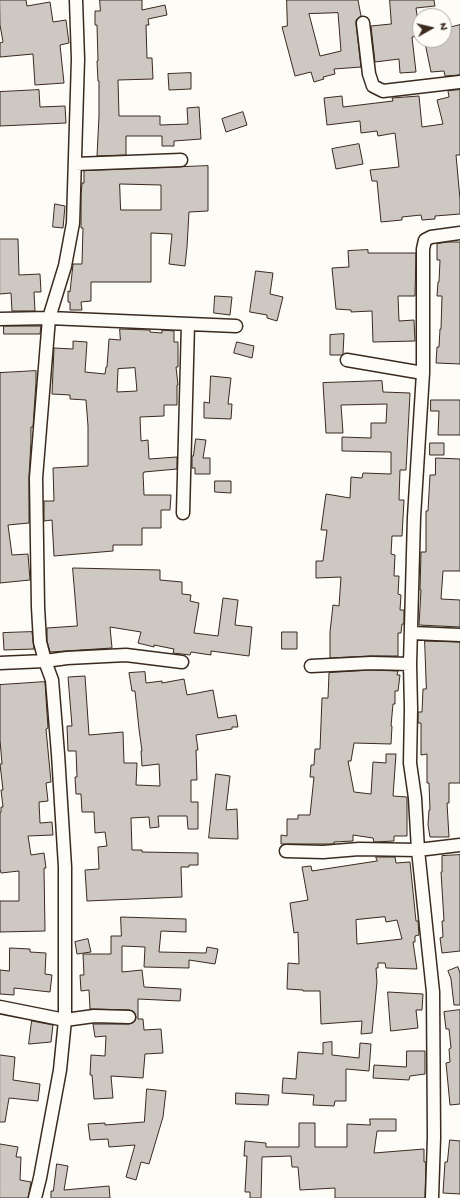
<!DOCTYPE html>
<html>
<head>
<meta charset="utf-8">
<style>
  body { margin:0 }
  #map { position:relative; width:460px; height:1198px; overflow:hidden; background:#fdfcf7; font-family:"Gochi Hand",sans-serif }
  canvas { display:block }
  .north { position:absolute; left:412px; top:8px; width:40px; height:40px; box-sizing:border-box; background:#fdfcf7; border:1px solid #afa8a0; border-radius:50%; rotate:82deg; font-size:11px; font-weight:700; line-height:16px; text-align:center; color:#3b2a1e }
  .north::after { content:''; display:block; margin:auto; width:14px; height:18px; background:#3b2a1e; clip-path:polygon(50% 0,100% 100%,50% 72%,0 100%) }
</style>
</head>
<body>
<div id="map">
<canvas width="460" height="1198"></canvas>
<div class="north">N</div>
</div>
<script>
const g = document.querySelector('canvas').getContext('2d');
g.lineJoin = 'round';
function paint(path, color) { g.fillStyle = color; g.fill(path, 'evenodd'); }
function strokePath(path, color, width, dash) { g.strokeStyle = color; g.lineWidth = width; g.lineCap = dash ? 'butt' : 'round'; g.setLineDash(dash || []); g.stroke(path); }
const building = new Path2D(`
  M0,0H26L27,6L50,2L53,22L66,20L69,43L60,45L64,83L35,85L33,54L0,57V43L3,42L0,25Z
  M100,0H142V10L165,5L167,15L148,19L149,25H146L147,58H152L153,79L118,80L119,116H160V125L188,124L187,108L199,107L201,139L174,141V146H162V136H126V155L97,156L99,116V81H98L97,61H98L97,25H95V11H100Z
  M287,0H358L361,16L356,20V24L361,67L334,69L335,74L323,77L324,79L314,82L311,72L295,76L282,27L287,26ZM338,13L341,51L320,56L309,14Z
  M390,0H434L435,6L416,8L420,36L412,37L416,72L400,73L399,59L375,62L371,26L391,24Z
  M460,25V75L445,76L444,71L431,72L425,43L444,40V29Z
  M191,73V89L169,90L168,74Z
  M39,90L40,107L65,106L66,123L0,126V92Z
  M460,90V155H456L460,199V214L435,216V219L422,220L421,215L402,217V220L381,222L377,181H372L370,170L399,167L395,133L378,136L377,131L361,133L360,121L327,125L324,98L342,96L343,107L393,101L392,98L419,96L422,127L443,124L437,100L449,97L448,91Z
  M243,112L247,125L226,132L222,119Z
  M359,144L363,164L336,169L332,149Z
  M208,166V211L189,212L187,247L185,266L169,264L172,234L151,233V282H91V301L81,302L82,310H70V302H68V291L70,292L73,264H82L83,228H81V195L82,183H84V171ZM120,184L161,185V210H121Z
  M55,204L65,206L63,228L53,227Z
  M0,239H18L19,275L40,274L41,292H34L35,311H12L11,293L0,294Z
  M448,242H460V364L436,363L437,347H439L440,329H441L442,296H437L438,282H439L440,260H437V244Z
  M368,250V253H416L415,296H398L399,321L414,320L415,341L373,342L372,311L351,312V310L336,309L332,268L349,267L348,251Z
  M256,271L273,273L270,294L283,297L277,321L267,318V315L250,312Z
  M215,296L232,297L230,315L214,313Z
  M4,326H41L40,334H4Z
  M120,329L150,330V332L162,333V330L174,331V342H178V367H176L178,385H177V405H164V416L140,417L141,441L148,440L149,459L177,457V469L144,472V473H143L144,495H171L170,510H161V528H142V545H113V551L54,556L52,520L44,521V501H54L53,468L88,466V426L86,400L70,399V395L52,394L54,348L73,349V341L87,342L85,372L105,374L106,367H107L109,339L120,340ZM135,368L137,391L117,392L118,369Z
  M344,334L343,354L342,355H330V335Z
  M237,342L254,346L252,358L234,353Z
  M36,371V382L33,427H31V441L29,477V523L8,525L12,555L28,554L30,580L0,583V373Z
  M211,376L231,378L228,404H232L231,419L204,418V402L209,403Z
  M382,381L383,392L410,393L406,470H400L399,500H404L402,536H392L391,554L395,555L394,576H399L398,594L401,595L400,610H404V624H402L401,633H398V656H371L330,658V632L333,605L339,606L341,577L316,578V561H323L327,530H321L326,494L350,498L351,477L362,478L363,473L391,474V452L342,451V437L371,438V423H386L387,404L341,405L343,433H326L323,383Z
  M431,400H460V435H438L439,411H431Z
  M196,439L206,440L203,458H210V474H195V468H192V456H193Z
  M430,443H444V455H430Z
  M436,458L460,459V571H443L441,599L460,600V627L419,625L421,590H420L421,552H426V511H428L430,475H435Z
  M215,481H231V493L215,492Z
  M73,568L160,570V580L182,582V594L191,595L190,601L199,603L194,633L218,636L223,598L238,600L235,625L252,627L249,656L211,651V655L191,652L190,655L173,653L174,649L154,645V647L138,643L141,632L110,627L112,648L50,652L47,641V628L77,626Z
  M32,632L34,649L4,650L3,633Z
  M282,632H297V649H282Z
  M425,641L460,642V783H449V803H447L449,837H430L428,825L429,810H430L429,783H427V754L421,755V723H418V712H422L423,689H426Z
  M371,670L398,671L397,675H400L398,691H395V704H393L391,726H392L391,744L354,743L351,761H348L354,792L371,794L373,762L386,763V754H396L393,796L407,797V836H394V841L374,842L373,838L353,835V841L334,842V844H281V835L287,836V819H298V815H310L314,777H310L311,765H314L315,749H320L322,698H328L329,673Z
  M145,672L146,683L162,681V683L184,679L187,695L213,690L218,718L236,715L238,727H232V729L196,735L198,750H196L197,780H191V802H198V829H188L187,816H158L159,827L150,828L149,817L131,818L132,850H142V852L198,853V865H189V867H181L182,897L87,901L85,870L99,869L98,847L107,846L105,832L95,833L94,812H82L81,794H76L75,777H77L76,751H68L67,726H72L68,677L85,676L89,735L123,732L124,763H137L136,785L160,786L159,764L142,766L141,751H142L139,729L135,691H132L129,673Z
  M45,682L48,728L46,729L51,782L46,783L48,801L39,802L40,823L52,822L53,835L28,836L31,855L44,853L46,868H44L45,931L0,932V901H19V871L1,873L0,869V813L1,812V807H3L1,790H3L0,764H2L0,740V685Z
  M216,774L230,776L226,810L237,809L238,839L209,838Z
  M460,855V951L442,953L440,938L443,937L442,921H444L441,872H442V856Z
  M376,857H395L396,863L410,862L416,921H418L419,935L415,936V942H413L417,969L386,968L385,963H378V968H376L377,982L372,1033L361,1034L362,1021L321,1024L320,991H303V990L287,989L288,963L299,964L298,932L294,933L290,903L308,900L302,867L311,866L312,871L377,861ZM385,917L386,922L397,920L402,939L357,944L356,920Z
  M121,917L186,919V932L161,931L159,952L206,953L207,947L218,949L215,964L189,960V968L144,967L145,947L122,946V972L142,970L144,987L181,989L180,1001L138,999V1019H143L144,1030L161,1029L163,1053L145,1054L143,1078L111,1076L113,1098L94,1099L92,1075H90L91,1055L105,1056L106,1036L95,1037L93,1024H129L135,1021L136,1017L133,1011L129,1010L90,1009L89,990L81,991L80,975H84L83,954H111V936H121Z
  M88,939L91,952L77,954L75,942Z
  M10,948L30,949V952L46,953L45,974L52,975L50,992L14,988V995L0,994V970L9,971Z
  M458,967L460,973V1005H454L451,979L448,971Z
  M388,992L423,994L422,1010H416L418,1028L391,1031Z
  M460,1010V1104L450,1105L446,1063L450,1062L449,1049L451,1048L449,1029H446L444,1012Z
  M32,1021L53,1025L51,1042L29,1044Z
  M332,1042V1055L359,1058L360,1043L371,1044L369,1071L346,1069V1101H335L334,1106L313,1105L314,1095L282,1093L283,1078L296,1079L298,1052L323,1054V1043Z
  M407,1051H425V1074L410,1076L409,1080L373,1078L374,1065L406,1067Z
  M0,1055L15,1057L13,1080L40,1084L38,1101L9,1098L5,1122H0Z
  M147,1089L166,1091L163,1117L149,1164L141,1162L136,1180L126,1177L135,1145L109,1147L108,1139L90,1140L88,1124L105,1123V1125L144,1122Z
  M236,1093L269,1095L268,1105L236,1104Z
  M370,1119H396V1131H377L374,1153L424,1149V1162H426L425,1198H335V1188L300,1190L298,1167H292L291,1156L262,1157L261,1198H250V1192H245L247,1156H244L245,1141L266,1143V1147H299V1123H315V1147H347V1124L370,1125Z
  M450,1140L460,1141V1194L443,1193L445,1162H447Z
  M0,1144L18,1147L16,1157H21L20,1180L31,1182L28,1198H0Z
  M57,1164L68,1166L64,1190L109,1186L110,1198H51V1191H53Z`);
paint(building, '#cdc8c2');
strokePath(building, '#3b2a1e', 1);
const street = new Path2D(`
  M363,23L369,74L373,86L383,91L460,82
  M75,164L181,160
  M0,319L49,318L236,326
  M347,360L423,373
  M183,513L188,324
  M412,633L460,635
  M0,663L45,661L67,658L126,655L182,662
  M311,666L371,663L410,664
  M286,851L323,852L359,849L418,850L460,845
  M0,1007L65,1020L94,1016L129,1017
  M35,1198L40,1178L60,1070L65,1020V867L58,754L52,680L45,661L40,642L38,607L36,478L49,318L65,266L73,223L78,59L76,0
  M432,1198L434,1137L433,992L418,850L415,798L410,763L411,709L410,664L414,517L423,373V249L425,240L431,237L460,233`);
strokePath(street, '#3b2a1e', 15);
strokePath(street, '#fdfcf7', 12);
</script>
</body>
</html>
